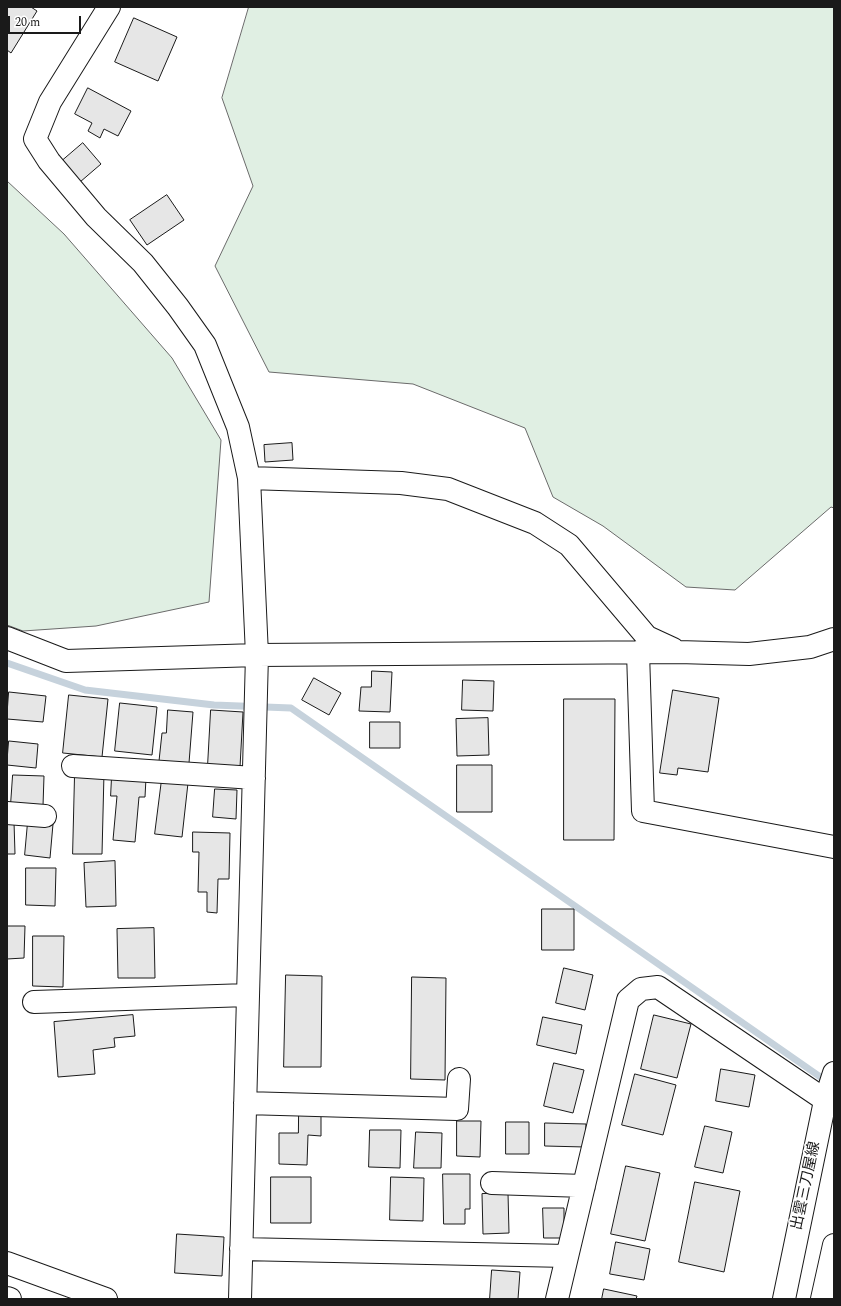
<!DOCTYPE html>
<html>
<head>
<meta charset="utf-8">
<style>
  body { margin:0 }
  #map { position:relative; width:841px; height:1306px; overflow:hidden; background:#fff; font-family:Spectral,serif }
  canvas { display:block }
  .frame { position:absolute; inset:0; border:8px solid #1a1a1a; pointer-events:none }
  .scale { position:absolute; left:8px; top:16px; width:73px; height:18px; box-sizing:border-box; border:2px solid #1a1a1a; border-top:0; padding-left:5px; font-size:12px; line-height:14px; white-space:nowrap; color:#1a1a1a; -webkit-text-stroke:3px #fff; paint-order:stroke }
</style>
</head>
<body>
<div id="map">
<canvas width="841" height="1306"></canvas>
<div class="frame"></div>
<div class="scale">20 m</div>
</div>
<script>
const g = document.querySelector('canvas').getContext('2d');
g.lineJoin = 'round';
function paint(path, color) { g.fillStyle = color; g.fill(path, 'evenodd'); }
function strokePath(path, color, width, dash) { g.strokeStyle = color; g.lineWidth = width; g.lineCap = dash ? 'butt' : 'round'; g.setLineDash(dash || []); g.stroke(path); }
function write(font, color, halo, rows, align = 'center') {
  g.font = font + ' Spectral,"Noto Sans JP",serif'; g.lineWidth = 3; g.setLineDash([]); g.textBaseline = 'middle'; g.strokeStyle = halo; g.fillStyle = color; for (const [text, x, y, turn = 0] of rows) {
    g.save(); g.translate(x, y); g.rotate((+turn || 0) * Math.PI / 180); g.textAlign = isNaN(turn) ? turn : align; if (halo) g.strokeText(text, 0, 0); g.fillText(text, 0, 0); g.restore();
  }
}
const green = new Path2D(`
  M249,7H834V508L831,507L735,590L686,587L603,526L553,497L525,428L413,384L269,372L215,266L253,186L222,98Z
  M7,181L64,234L172,358L221,440L209,602L96,626L23,631L7,625Z`);
paint(green, '#e0efe3');
strokePath(green, '#6a6a6a', 1);
strokePath(new Path2D(`
  M7,663L85,690L214,705L291,708L829,1083`), '#c6d2dc', 7);
const building = new Path2D(`
  M7,7H31L37,11L11,53L7,50Z
  M134,18L177,37L158,81L115,62Z
  M88,88L131,111L118,136L104,129L100,138L88,131L92,123L75,114Z
  M83,143L101,164L80,182L62,161Z
  M167,195L184,220L147,245L130,220Z
  M292,443L293,460L265,462L264,445Z
  M372,671L392,672L390,712L359,711L361,687H371Z
  M314,678L341,693L329,715L302,700Z
  M463,680L494,681L493,711L462,710Z
  M673,690L719,698L708,772L678,768L677,775L660,773Z
  M9,692L46,696L43,722L7,719Z
  M69,695L108,699L102,757L63,753Z
  M564,699H615L614,840H564Z
  M120,703L157,707L152,755L115,751Z
  M168,710L193,712L189,763L159,761L162,733H166Z
  M211,710L243,712L240,767L208,765Z
  M488,718L489,755L457,756L456,719Z
  M370,722H400V748H370Z
  M9,741L38,744L36,768L7,765Z
  M457,765H492V812H457Z
  M75,773H104L102,854H73Z
  M13,775L44,776L43,806L11,804Z
  M112,776L146,778L145,797H139L135,842L113,840L117,796H111Z
  M162,779L188,783L182,837L155,834Z
  M215,789L237,790L236,819L213,817Z
  M7,822H14L15,854H7Z
  M28,822L53,824L50,858L25,855Z
  M193,832L230,833L229,879H218L217,913L207,912V892H198L199,852H193Z
  M115,861L116,906L86,907L84,863Z
  M26,868H56L55,906L26,905Z
  M542,909H574V950H542Z
  M7,926H25L24,958L7,959Z
  M154,928L155,978H118L117,929Z
  M33,936H64L63,987L33,986Z
  M564,968L593,975L585,1010L556,1003Z
  M286,975L322,976L321,1067H284Z
  M412,977L446,978L445,1080L411,1079Z
  M133,1015L135,1036L114,1038L115,1047L93,1050L95,1074L58,1077L54,1022Z
  M654,1015L691,1024L677,1078L641,1069Z
  M543,1017L582,1025L576,1054L537,1045Z
  M554,1063L584,1070L573,1113L544,1106Z
  M721,1069L755,1075L749,1107L716,1101Z
  M635,1074L676,1085L663,1135L622,1125Z
  M299,1113L321,1114V1136L308,1135L307,1165L279,1164V1133H298Z
  M457,1121H481L480,1157L457,1156Z
  M506,1122H529V1154H506Z
  M545,1123L586,1124L585,1147L545,1146Z
  M705,1126L732,1132L723,1173L695,1167Z
  M370,1130H401L400,1168L369,1167Z
  M416,1132L442,1133L441,1168H414Z
  M626,1166L660,1173L645,1241L611,1234Z
  M443,1174H470V1209H465V1224H444Z
  M271,1177H311V1223H271Z
  M391,1177L424,1178L423,1221L390,1220Z
  M695,1182L740,1191L724,1272L679,1262Z
  M508,1193L509,1233L483,1234L482,1194Z
  M543,1208H564V1238H544Z
  M177,1234L224,1237L222,1276L175,1273Z
  M616,1242L650,1249L644,1280L610,1274Z
  M492,1270L520,1272L518,1299H490Z
  M604,1289L637,1296L636,1299H602Z`);
paint(building, '#e6e6e6');
strokePath(building, '#1a1a1a', 1);
const minor = new Path2D(`
  M109,7L50,102L35,139L49,161L96,217L143,263L178,307L205,345L238,427L249,478L257,655L240,1299
  M249,478L401,483L448,489L535,523L569,545L647,637L673,649
  M7,638L66,661L257,655L678,652L749,654L810,647L834,639
  M638,652L643,811L834,847
  M73,766L254,778
  M7,813L45,816
  M34,1002L248,995
  M245,1103L457,1109L459,1079
  M492,1183L584,1186
  M241,1249L567,1256
  M557,1299L628,1000L641,989L658,987L834,1106`);
const major = new Path2D(`
  M7,1263L106,1299
  M7,1298L10,1299
  M784,1299L825,1101L834,1073
  M822,1299L834,1245`);
strokePath(minor, '#1a1a1a', 24);
strokePath(major, '#1a1a1a', 24);
strokePath(minor, '#fff', 22);
strokePath(major, '#fff', 22);
write('15px', '#1a1a1a', '#fff', [
  ["出雲三刀屋線",807,1186,-78]
]);
</script>
</body>
</html>
